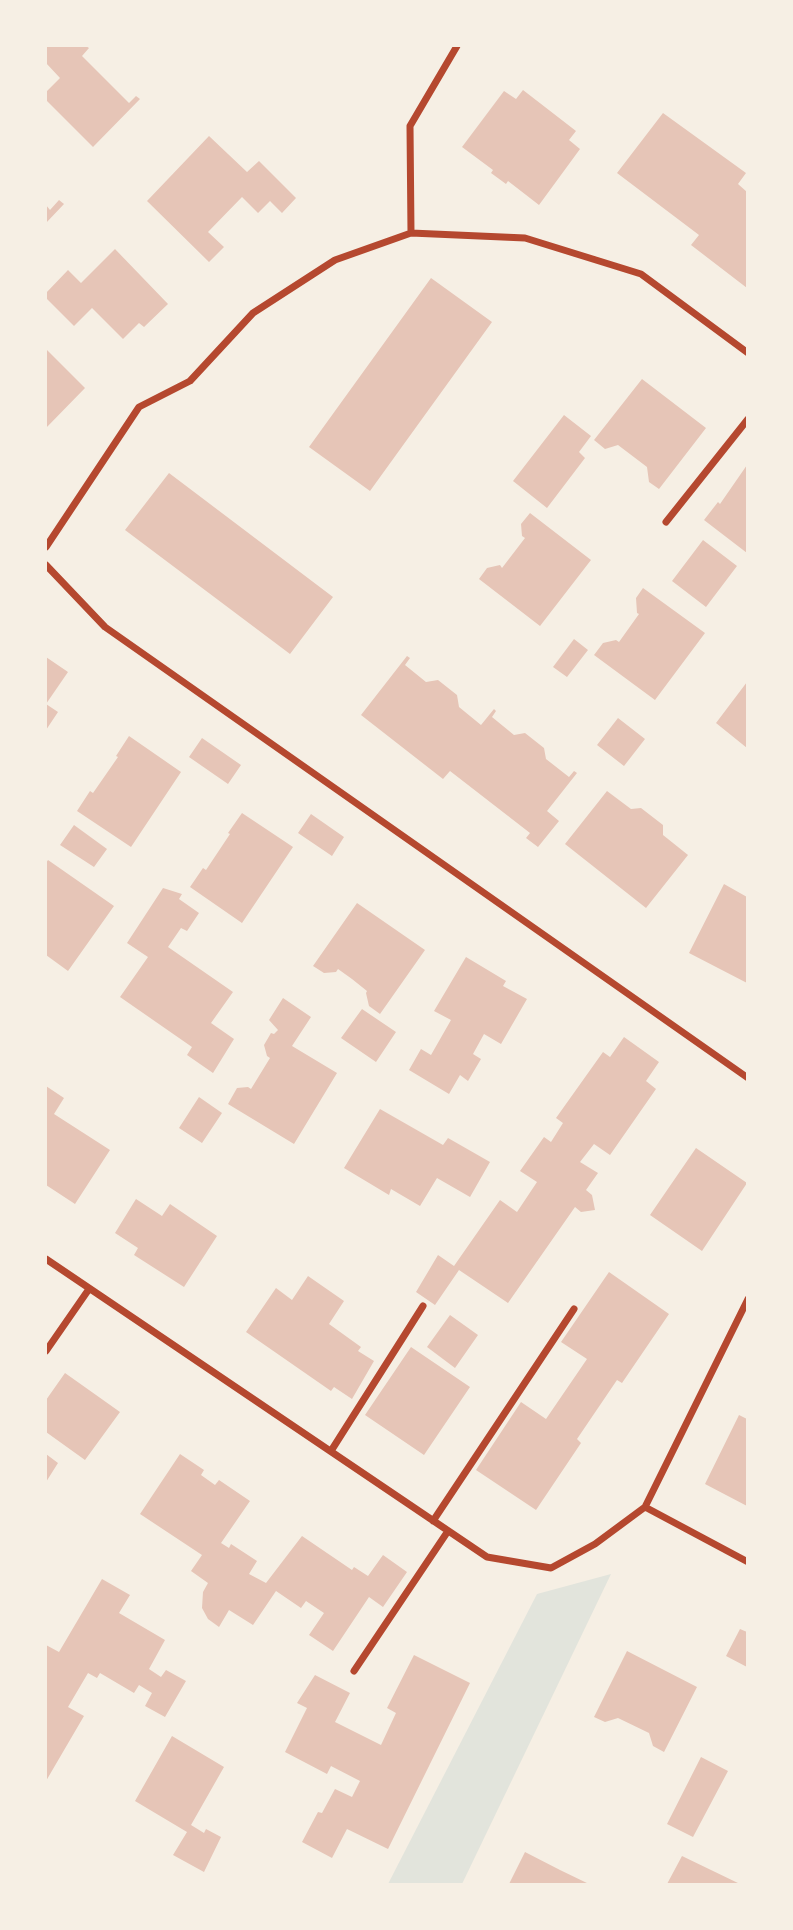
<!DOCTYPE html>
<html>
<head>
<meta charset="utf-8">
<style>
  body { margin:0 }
  #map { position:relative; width:793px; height:1930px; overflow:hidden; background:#f6efe4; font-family:Quicksand,sans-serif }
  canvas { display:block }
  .frame { position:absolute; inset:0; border:47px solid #f6efe4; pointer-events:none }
</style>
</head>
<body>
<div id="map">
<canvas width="793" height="1930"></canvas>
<div class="frame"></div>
</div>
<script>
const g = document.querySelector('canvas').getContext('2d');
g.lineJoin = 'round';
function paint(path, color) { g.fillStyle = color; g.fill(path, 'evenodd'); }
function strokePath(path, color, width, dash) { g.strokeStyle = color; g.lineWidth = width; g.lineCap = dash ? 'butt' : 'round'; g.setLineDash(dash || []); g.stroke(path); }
paint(new Path2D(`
  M611,1574L462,1884H388L537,1594Z`), '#e2e4dc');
paint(new Path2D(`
  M46,46H86L89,48L82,56L129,103L136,96L140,99L93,147L46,100V92L60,78L46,63Z
  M523,90L576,131L569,140L580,149L539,205L508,181L506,184L491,173L493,170L462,147L504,91L516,99Z
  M663,113L746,173L738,184L747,192V288L691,245L699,235L617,173Z
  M209,136L247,172L259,161L296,198L282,213L270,201L258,213L242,197L208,232L224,247L209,262L147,201Z
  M59,200L64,204L46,223V205L50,210Z
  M115,249L168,304L144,327L139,323L123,339L92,308L74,326L46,298V293L68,270L81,283Z
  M431,278L492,322L370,491L309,447Z
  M46,349L85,388L46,428Z
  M642,379L706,428L659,489L649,482L647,467L618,445L605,449L594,440Z
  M564,415L591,436L579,452L585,458L547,508L513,481Z
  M747,465V553L704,520L718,502L720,504Z
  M169,473L333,597L290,654L125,530Z
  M530,513L591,560L540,626L479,579L487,568L500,565L502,568L525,538L522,536L521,524Z
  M703,540L737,566L706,607L672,581Z
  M643,588L705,633L655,700L594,655L603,643L616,640L619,642L639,614L637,613L636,598Z
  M574,639L588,650L567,677L553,667Z
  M407,656L410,658L405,665L426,682L438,680L457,695L459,707L481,725L494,709L496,711L492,717L514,735L525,733L544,748L546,759L569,777L574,771L577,773L547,811L559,821L538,847L526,838L530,833L450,771L443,779L361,715Z
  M46,657L68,672L46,704L58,712L46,730Z
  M747,682V748L716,723Z
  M618,718L645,739L624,766L597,745Z
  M129,736L181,772L131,847L77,811L90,791L93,793L118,757L116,756Z
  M202,738L241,765L228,784L189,757Z
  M607,791L631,809L641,808L663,825V835L688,855L646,908L565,844Z
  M242,813L293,847L242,923L190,887L203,868L206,870L230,834L228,833Z
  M311,814L344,837L332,856L298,833Z
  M74,825L107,849L94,867L60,845Z
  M48,860L114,906L68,971L46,955V863Z
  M724,884L747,897V983L689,953Z
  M163,888L182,894L179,899L199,913L187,931L181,928L168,947L233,992L211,1023L234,1039L213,1073L187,1055L192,1047L120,997L148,957L127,943Z
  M357,903L425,950L380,1014L369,1006L366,993L367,991L352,979L338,969L336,972L324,973L313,966Z
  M466,957L506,981L503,986L527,999L501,1044L484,1034L473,1054L481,1059L468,1081L460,1075L449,1094L409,1070L421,1049L431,1055L451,1020L434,1011Z
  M283,998L311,1017L292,1046L337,1073L294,1144L228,1104L237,1088L248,1087L251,1089L270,1058L267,1056L264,1045L271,1033L274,1034L278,1030L269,1020Z
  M362,1009L396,1032L376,1062L341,1038Z
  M624,1037L659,1062L646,1081L656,1089L610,1155L594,1144L580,1162L598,1173L586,1190L592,1195L595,1210L581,1212L575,1207L508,1303L459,1270L435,1305L416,1292L438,1255L454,1266L500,1200L517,1212L537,1182L520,1171L544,1137L551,1142L563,1123L556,1118L603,1052L610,1057Z
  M46,1086L64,1098L54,1114L110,1150L75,1204L46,1185Z
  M199,1097L222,1113L202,1143L179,1128Z
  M380,1109L443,1145L448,1138L490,1162L470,1197L437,1178L420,1206L391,1189L389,1195L344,1168Z
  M696,1148L747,1183L702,1251L650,1215Z
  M136,1199L162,1216L170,1204L217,1236L184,1287L134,1255L138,1248L115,1233Z
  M609,1272L669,1314L622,1383L617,1380L577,1439L581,1443L536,1510L476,1470L521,1402L546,1419L587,1359L561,1342Z
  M308,1276L344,1301L329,1324L361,1347L358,1351L374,1361L352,1399L334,1387L331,1391L246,1332L276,1288L292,1300Z
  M450,1315L478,1335L455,1368L427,1347Z
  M411,1347L470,1387L424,1455L365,1415Z
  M65,1373L120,1412L85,1460L46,1432V1400Z
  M739,1415L747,1419V1506L705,1484Z
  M46,1454L58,1463L46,1482Z
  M180,1454L204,1470L201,1475L215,1485L219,1480L250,1501L221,1543L229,1548L231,1544L257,1561L249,1574L266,1583L302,1536L352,1570L354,1567L368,1576L383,1555L407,1572L383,1607L369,1597L333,1651L309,1635L324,1613L306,1601L301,1608L276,1591L253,1625L229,1610L219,1627L208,1619L202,1608L203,1592L208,1583L191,1571L202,1555L140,1514Z
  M102,1579L130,1595L119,1613L165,1640L149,1669L161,1677L166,1670L186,1681L165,1717L145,1706L152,1693L139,1685L134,1693L100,1673L97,1678L88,1673L68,1707L84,1716L46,1781V1645L59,1652Z
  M740,1629L747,1632V1667L726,1656Z
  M627,1651L697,1687L664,1752L653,1746L649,1733L618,1718L605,1722L594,1717Z
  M414,1655L470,1683L388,1849L347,1829L332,1858L302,1842L318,1812L322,1813L335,1789L352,1797L360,1781L331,1766L327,1774L285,1752L307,1708L297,1703L315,1675L350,1693L335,1722L381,1745L396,1713L387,1708Z
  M172,1736L224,1767L191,1825L204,1833L206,1829L221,1837L204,1872L173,1855L187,1832L135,1801Z
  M701,1757L728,1771L693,1837L667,1824Z
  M525,1852L560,1870L589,1884H509Z
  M682,1856L740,1884H667Z`), '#e6c5b7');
strokePath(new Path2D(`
  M411,233L410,126L457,46
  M666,522L748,419
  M46,547L139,407L190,381L253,313L335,260L411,233L525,238L641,274L748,353
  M46,565L105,627L748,1078
  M46,1259L487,1557L551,1568L595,1544L645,1507L748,1299
  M46,1351L89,1289
  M331,1451L423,1306
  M645,1507L748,1562
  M433,1521L574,1309
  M354,1671L448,1531`), '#b5482f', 7);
</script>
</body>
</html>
